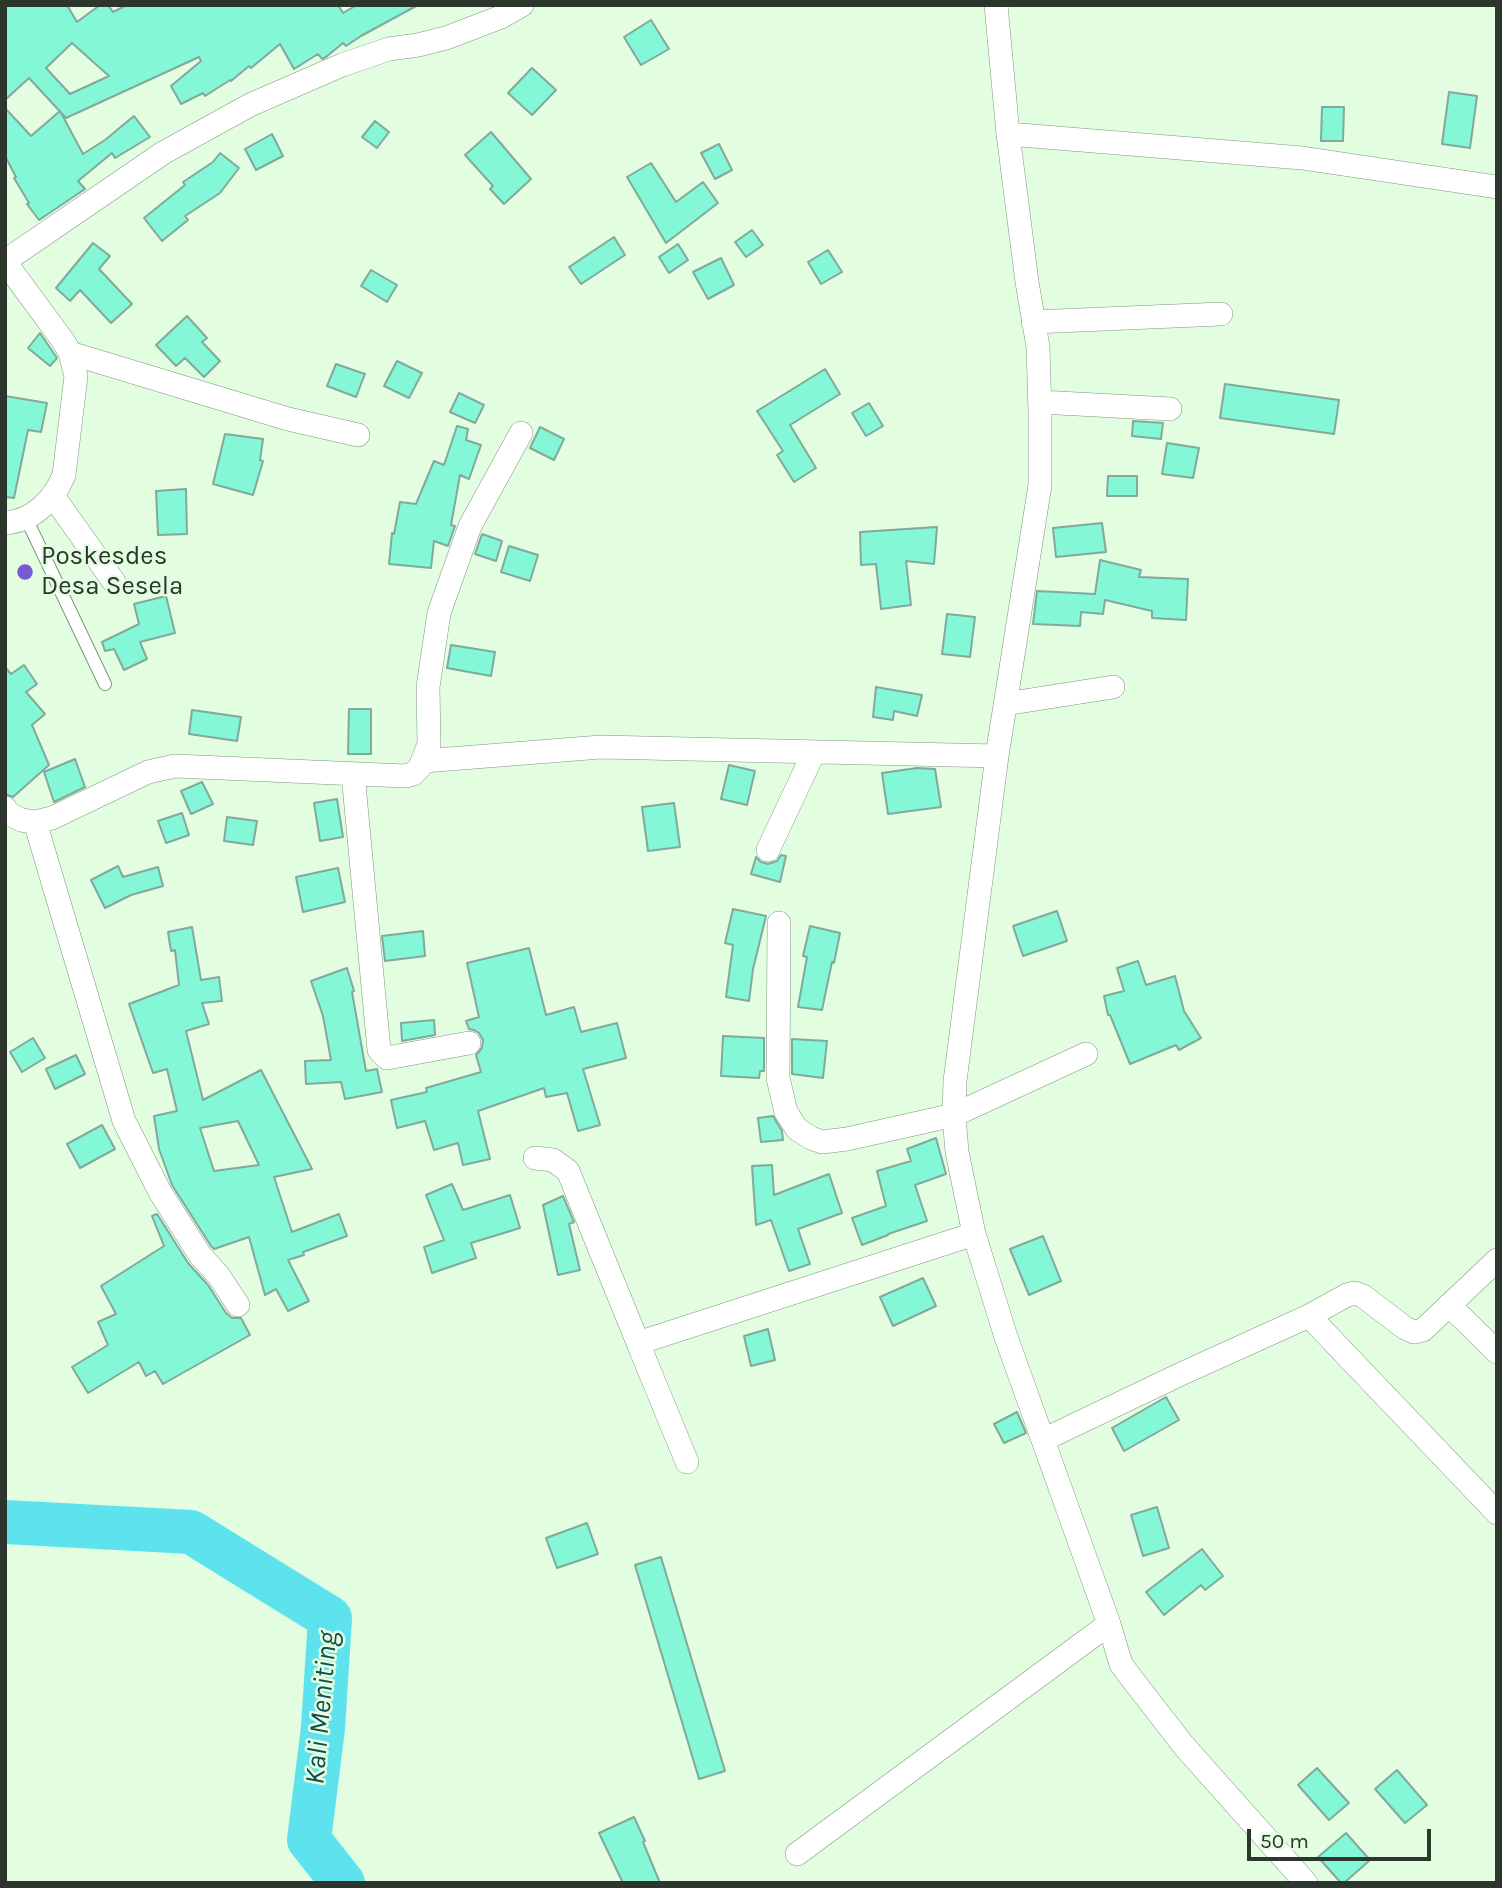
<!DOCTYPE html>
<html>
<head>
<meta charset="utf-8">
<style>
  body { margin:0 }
  #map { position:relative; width:1502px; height:1888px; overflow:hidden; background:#e2fde0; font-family:Karla,sans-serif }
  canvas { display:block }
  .frame { position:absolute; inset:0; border:7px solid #2c362c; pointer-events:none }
  .scale { position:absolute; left:1247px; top:1829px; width:184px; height:32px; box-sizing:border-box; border:4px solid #2c362c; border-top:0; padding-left:9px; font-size:21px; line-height:24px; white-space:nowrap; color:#2c362c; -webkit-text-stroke:5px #e2fde0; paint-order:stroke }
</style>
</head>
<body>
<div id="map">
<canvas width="1502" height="1888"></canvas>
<div class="frame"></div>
<div class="scale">50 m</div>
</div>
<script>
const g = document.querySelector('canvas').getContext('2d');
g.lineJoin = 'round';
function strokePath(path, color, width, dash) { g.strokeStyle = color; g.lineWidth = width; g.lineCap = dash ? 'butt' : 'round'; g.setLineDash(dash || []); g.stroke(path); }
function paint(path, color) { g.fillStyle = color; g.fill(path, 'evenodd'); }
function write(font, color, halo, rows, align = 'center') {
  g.font = font + ' Karla,sans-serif'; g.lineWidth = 5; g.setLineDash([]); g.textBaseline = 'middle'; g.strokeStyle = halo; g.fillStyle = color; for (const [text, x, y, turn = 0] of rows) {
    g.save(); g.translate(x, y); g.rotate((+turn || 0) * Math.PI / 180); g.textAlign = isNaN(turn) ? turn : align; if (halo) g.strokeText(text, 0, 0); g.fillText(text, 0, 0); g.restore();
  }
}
strokePath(new Path2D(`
  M5,1522L191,1532L330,1618L323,1728L309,1840L343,1883`), '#5ee3ee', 44);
const building = new Path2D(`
  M5,5H67L77,22L100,5H108L113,12L127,5H338L343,13L357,5H418L361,36L346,46L343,43L326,57L322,59L318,54L294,69L280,44L251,68L249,66L231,81L230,80L205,96L203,93L181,104L171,86L201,61L199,57L66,118L29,78L5,100ZM72,43L109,76L70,94L46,68Z
  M651,20L669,49L641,65L624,37Z
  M532,68L556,90L532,115L508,93Z
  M1449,92L1477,96L1470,148L1442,144Z
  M1322,107H1344L1343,141H1321Z
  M5,108L31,136L60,111L83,154L105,140L134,116L150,137L115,158L112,153L78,181L85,189L39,220L27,204L29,203L14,178L16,177L5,156Z
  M375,121L389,132L377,148L362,137Z
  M491,132L531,179L504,204L490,189L493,186L465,155Z
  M272,134L283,156L256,170L245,149Z
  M719,144L732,170L715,179L701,153Z
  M220,153L239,168L220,193L185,216L188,220L162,241L144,218L185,185L183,182L213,162Z
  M651,163L676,202L703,182L718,203L666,243L627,177Z
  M752,230L763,245L746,257L735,242Z
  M614,237L625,255L581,284L569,267Z
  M93,243L110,256L99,269L132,304L111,323L80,290L70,301L56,288Z
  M678,244L688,260L669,273L659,257Z
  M828,250L842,272L821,284L808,262Z
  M721,258L734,285L708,299L693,272Z
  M371,270L397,285L387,302L361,286Z
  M187,316L207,338L202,342L220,361L204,377L185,358L176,366L156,345Z
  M40,333L57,358L50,366L28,348Z
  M397,361L422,373L409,398L384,386Z
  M336,364L365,374L356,397L327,386Z
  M825,369L840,394L790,425L816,468L794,482L777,455L783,451L757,411Z
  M1225,384L1339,400L1334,434L1220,418Z
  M459,393L484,405L475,423L450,412Z
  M5,396L47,403L41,432L28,430L14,498L5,497Z
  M869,403L883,426L866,436L852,413Z
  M1133,421L1163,423L1161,439L1132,436Z
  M457,426L468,429L466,440L481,445L469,479L460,475L451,525L455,526L448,546L434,541L431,568L389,564L392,533L394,534L400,502L416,504L434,461L444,465Z
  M540,427L564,439L554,460L530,448Z
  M225,434L263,439L260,460L263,461L253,495L213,484Z
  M1167,443L1199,448L1193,478L1162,474Z
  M1108,476H1137V496H1107Z
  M186,489L187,534L158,535L156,491Z
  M1102,523L1106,552L1056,557L1053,528Z
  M937,527L934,564L906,561L911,605L881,609L876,564L861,565L860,532Z
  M482,534L502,541L496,561L475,554Z
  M509,546L538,555L530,581L501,572Z
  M1100,560L1141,570L1139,577L1188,579L1186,620L1152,618V611L1105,600L1103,614L1081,612L1080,626L1033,624L1037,591L1095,594Z
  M166,596L175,633L140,642L147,659L124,670L114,649L105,651L102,642L139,624L134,604Z
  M947,614L975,617L970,657L942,654Z
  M451,645L495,652L491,676L447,668Z
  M24,665L37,684L26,692L45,714L32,725L49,765L13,797L5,794V667L11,674Z
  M876,687L922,695L917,716L894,711L893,720L873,717Z
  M349,709H371V754H348Z
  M192,710L241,717L237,741L189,734Z
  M75,759L85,787L54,802L44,772Z
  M729,765L755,771L747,805L721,799Z
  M917,768L935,769L941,807L888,814L882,773Z
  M202,782L213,804L191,814L181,791Z
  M337,799L343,837L320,841L314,803Z
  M674,803L680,847L648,851L642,807Z
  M182,813L189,835L166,843L158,821Z
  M227,817L257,821L253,845L224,841Z
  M781,855L786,856L780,882L751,874L756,857L761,862L768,864L777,861Z
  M118,866L123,877L158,867L163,886L131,895L105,908L91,880Z
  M338,868L345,902L303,912L296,877Z
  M733,909L766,916L753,969L749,1001L726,997L733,945L725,943Z
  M1057,911L1067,941L1023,956L1013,926Z
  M810,926L840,933L834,963L832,962L822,1010L798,1007L807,957L803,956Z
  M192,927L201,980L219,977L222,1001L202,1003L209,1024L186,1031L203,1100L261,1070L312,1169L274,1177L292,1232L339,1214L347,1236L303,1252L304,1255L288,1260L309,1301L288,1311L276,1289L265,1295L249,1237L214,1249L211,1246L172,1185L159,1149L154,1116L177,1111L167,1069L153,1073L129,1004L179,985L175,950L171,951L168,932ZM238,1121L259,1165L214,1171L200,1128Z
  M423,931L425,956L385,961L382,936Z
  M529,948L546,1015L574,1007L581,1032L617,1023L626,1058L583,1069L600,1125L578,1131L567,1093L546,1097L544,1088L478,1111L490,1159L463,1165L458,1143L434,1150L425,1121L397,1128L391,1100L427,1092L426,1088L481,1072L476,1055L482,1048L483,1040L479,1033L474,1030L469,1029L466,1021L479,1017L467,963Z
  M1138,961L1146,985L1175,976L1184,1011L1201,1038L1179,1050L1176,1045L1130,1064L1110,1015H1108L1104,996L1124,991L1117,968Z
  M347,968L354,991L352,992L366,1071L377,1069L382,1092L345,1099L341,1082L306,1084L305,1061L331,1060L323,1016L311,981Z
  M434,1020L435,1035L402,1041L401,1023Z
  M723,1036L764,1038V1071H760L759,1078L721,1076Z
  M33,1038L45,1058L22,1072L10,1052Z
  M792,1039L827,1041L823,1078L792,1074Z
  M76,1055L85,1074L55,1089L46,1069Z
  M773,1116L782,1131L783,1140L761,1142L758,1118Z
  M102,1125L115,1149L80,1168L67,1144Z
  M936,1138L946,1174L915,1185L927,1221L888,1234V1235L862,1245L852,1218L886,1206L877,1171L911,1161L907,1149Z
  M772,1165L774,1195L829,1174L842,1213L798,1229L810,1264L789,1271L771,1220L756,1225L752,1166Z
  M452,1184L463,1210L510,1195L520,1228L471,1243L476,1258L432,1273L424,1247L444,1240L426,1195Z
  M563,1196L574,1222L569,1224L580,1270L558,1275L543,1205Z
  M157,1214L188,1263L208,1285L226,1313L232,1318H241L250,1335L163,1384L155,1371L146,1376L139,1362L88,1393L72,1367L108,1345L98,1322L116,1314L101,1286L164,1246L152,1216Z
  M1043,1236L1061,1281L1029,1295L1010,1249Z
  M923,1278L936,1306L893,1326L880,1297Z
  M768,1329L775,1360L751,1366L744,1336Z
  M1166,1397L1179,1420L1124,1451L1112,1428Z
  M1017,1412L1026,1433L1004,1443L994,1424Z
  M1157,1507L1169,1548L1143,1556L1131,1515Z
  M587,1523L598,1554L557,1568L546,1538Z
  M1202,1549L1223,1576L1205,1590L1201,1585L1164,1615L1146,1592Z
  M661,1557L725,1771L699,1779L635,1565Z
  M1317,1768L1349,1803L1329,1820L1298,1785Z
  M1397,1770L1427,1805L1405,1823L1375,1789Z
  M634,1817L645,1841L643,1842L660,1883H623L599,1833Z
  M1346,1833L1370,1860L1344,1883H1341L1318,1857Z`);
paint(building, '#84f7d7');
strokePath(building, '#81a99c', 2);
const lane = new Path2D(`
  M26,518L105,684`);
const street = new Path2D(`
  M996,5L1008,134L1027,282L1038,347L1040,412V485L997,756L955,1081L954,1115L957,1152L974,1234L1006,1337L1109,1624L1121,1664L1129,1675L1184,1746L1306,1883
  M1008,134L1302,158L1497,187
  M5,261L163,153L250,105L342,65L389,49L418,45L446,38L501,17L522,5
  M5,262L64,342L70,353L76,376L64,475C54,500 33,521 5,523
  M1033,322L1221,314
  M70,353L288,419L358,435
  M1040,402L1170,409
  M53,496L114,582
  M1005,704L1113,687
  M424,761L601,747L997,756
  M353,774L379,1050L387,1058L469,1043
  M5,808L8,813L21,820L35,822L52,818L148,772L175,766L405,776L413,774L420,767L429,744L428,687L439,613L470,526L521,433
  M35,822L124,1121L160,1192L200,1255L219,1276L238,1305
  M768,850L814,752
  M779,923L778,1078L786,1112L797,1129L811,1138L822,1142L847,1139L954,1115L1086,1054
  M535,1158L553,1160L568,1171L638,1343
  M1449,1305L1497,1352
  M1309,1316L1497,1513
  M1043,1440L1181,1374L1309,1316L1347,1295L1355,1293L1363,1296L1405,1328L1414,1332L1423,1330L1497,1260
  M687,1462L638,1343L974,1234
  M797,1854L1109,1624`);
strokePath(lane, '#7e977d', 14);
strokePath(street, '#7e977d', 24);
strokePath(lane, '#fff', 12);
strokePath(street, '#fff', 23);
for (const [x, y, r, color] of [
  [25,572,9,"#7759d3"]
]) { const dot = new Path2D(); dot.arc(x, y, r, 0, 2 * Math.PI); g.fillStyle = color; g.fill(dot); strokePath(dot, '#e2fde0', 2.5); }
write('26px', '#2c362c', '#e2fde0', [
  ["Poskesdes",41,557],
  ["Desa Sesela",41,587]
], 'left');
write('italic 28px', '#114c51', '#e2fde0', [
  ["Kali Meniting",322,1708,-85]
]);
</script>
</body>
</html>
